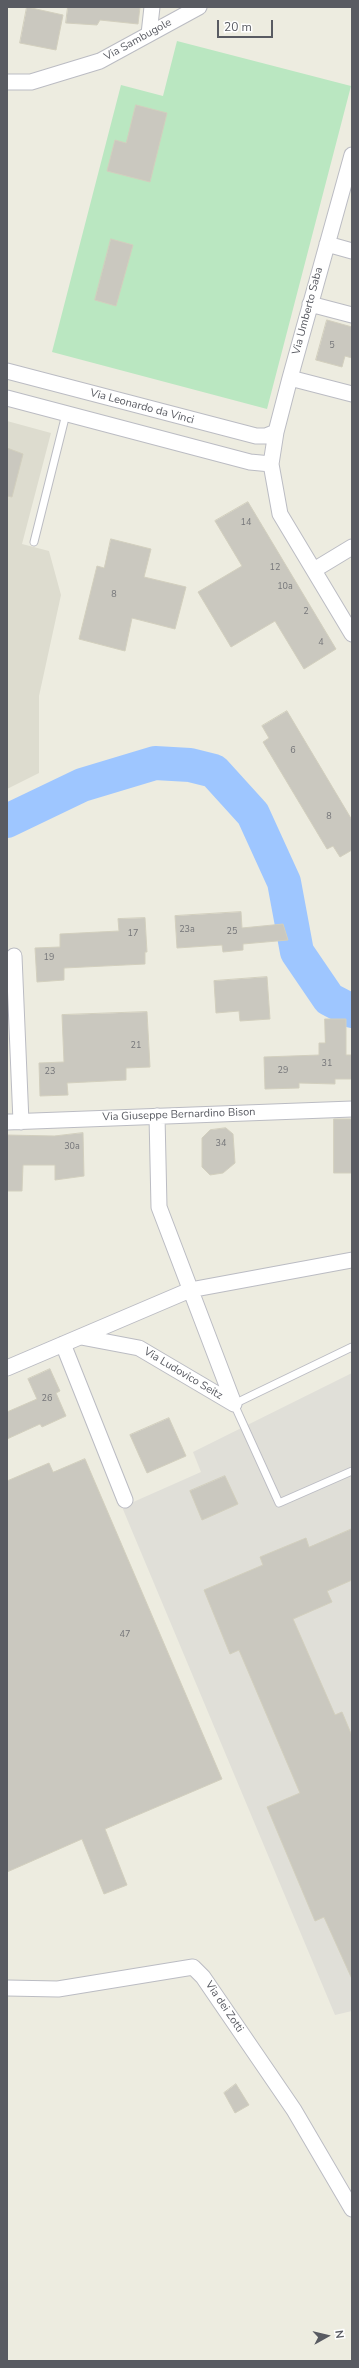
<!DOCTYPE html>
<html>
<head>
<meta charset="utf-8">
<style>
  body { margin:0 }
  #map { position:relative; width:359px; height:2368px; overflow:hidden; background:#edece0; font-family:"Nunito Sans",sans-serif }
  canvas { display:block }
  .frame { position:absolute; inset:0; border:8px solid #595b62; pointer-events:none }
  .north { position:absolute; left:307px; top:2316px; width:40px; height:40px; -webkit-text-stroke:3px #fff; paint-order:stroke; rotate:82deg; font-size:11px; font-weight:700; line-height:16px; text-align:center; color:#595b62 }
  .north::after { content:''; display:block; margin:auto; width:14px; height:18px; background:#595b62; clip-path:polygon(50% 0,100% 100%,50% 72%,0 100%) }
  .scale { position:absolute; left:217px; top:20px; width:56px; height:18px; box-sizing:border-box; border:2px solid #595b62; border-top:0; padding-left:5px; font-size:12px; line-height:14px; white-space:nowrap; color:#595b62; -webkit-text-stroke:3px #fff; paint-order:stroke }
</style>
</head>
<body>
<div id="map">
<canvas width="359" height="2368"></canvas>
<div class="frame"></div>
<div class="north">N</div>
<div class="scale">20 m</div>
</div>
<script>
const g = document.querySelector('canvas').getContext('2d');
g.lineJoin = 'round';
function paint(path, color) { g.fillStyle = color; g.fill(path, 'evenodd'); }
function strokePath(path, color, width, dash) { g.strokeStyle = color; g.lineWidth = width; g.lineCap = dash ? 'butt' : 'round'; g.setLineDash(dash || []); g.stroke(path); }
function write(font, color, halo, rows, align = 'center') {
  g.font = font + ' "Nunito Sans",sans-serif'; g.lineWidth = 3; g.setLineDash([]); g.textBaseline = 'middle'; g.strokeStyle = halo; g.fillStyle = color; for (const [text, x, y, turn = 0] of rows) {
    g.save(); g.translate(x, y); g.rotate((+turn || 0) * Math.PI / 180); g.textAlign = isNaN(turn) ? turn : align; if (halo) g.strokeText(text, 0, 0); g.fillText(text, 0, 0); g.restore();
  }
}
paint(new Path2D(`
  M352,1373V2011L335,2015L122,1507L201,1472L193,1452Z`), '#e0dfd8');
paint(new Path2D(`
  M7,421L51,433L22,544L49,551L61,595L39,696V773L7,789Z`), '#dddccf');
paint(new Path2D(`
  M177,41L351,86L267,409L52,352L121,85L163,96Z`), '#bae7c1');
strokePath(new Path2D(`
  M7,821L82,785L155,763L190,765L214,771L253,814L284,882L297,952L329,999L352,1011`), '#9ec6ff', 34);
const building = new Path2D(`
  M27,7L63,15L56,50L20,43Z
  M68,7H140L138,24L100,20L97,25L66,23Z
  M136,105L167,113L150,182L107,171L115,140L126,143Z
  M111,239L133,245L116,306L95,300Z
  M327,320L352,327V358L345,356L342,367L316,360Z
  M7,448L23,454L12,497L7,496Z
  M248,502L336,649L304,669L275,621L231,647L198,592L242,566L215,521Z
  M111,539L151,549L144,577L186,587L175,629L132,618L125,651L79,639L97,566L104,568Z
  M287,711L352,820V850L340,857L333,846L327,849L263,742L269,738L262,726Z
  M241,912L242,928L283,924L288,940L243,944V950L223,952L222,945L177,948L175,916Z
  M145,918L147,952H145V964L64,968V980L37,982L35,948L60,947V934L119,931L118,919Z
  M267,977L270,1019L240,1021L239,1011L216,1013L214,981Z
  M147,1012L150,1067L126,1068V1080L67,1083L68,1095L40,1096L39,1063L64,1062L62,1015Z
  M325,1019H346V1055H352V1079H335V1084L299,1083V1088L265,1089L264,1057L319,1055V1043H325Z
  M334,1119H352V1173H334Z
  M226,1128L233,1134L235,1163L223,1173L210,1175L202,1167V1138L210,1130Z
  M83,1133L84,1176L55,1180V1165H23L22,1191H7V1135L54,1136Z
  M50,1369L60,1391L56,1393L66,1416L42,1427L40,1424L7,1439V1412L37,1399L28,1379Z
  M169,1418L186,1456L147,1473L130,1435Z
  M85,1459L222,1779L105,1829L127,1885L104,1894L82,1839L7,1872V1481L49,1463L53,1472Z
  M225,1476L238,1504L202,1520L190,1491Z
  M352,1529V1580L327,1591L332,1602L293,1619L335,1715L342,1712L352,1736V1979L324,1917L315,1921L267,1807L300,1793L239,1650L230,1654L204,1590L263,1565L260,1557L306,1538L309,1547Z
  M236,2084L249,2105L235,2113L224,2093Z`);
paint(building, '#cac8bf');
strokePath(building, '#d2cfbe', 1);
const service = new Path2D(`
  M34,542L66,414
  M352,1347L234,1404L279,1503L352,1471`);
const minor = new Path2D(`
  M149,34L152,7
  M7,82H31L100,61L199,7
  M352,155L290,378L276,432L271,464L280,514L352,634
  M327,244L352,251
  M310,304L352,315
  M7,371L256,436H266L276,432
  M290,378L352,394
  M7,398L250,462L271,464
  M314,570L352,547
  M14,956L21,1122
  M157,1116L159,1207L234,1404
  M7,1122L352,1109
  M81,1337L139,1348L234,1404
  M63,1344L125,1500
  M7,1368L190,1290L352,1260
  M7,1988L58,1989L193,1967L203,1977L294,2110L352,2209`);
strokePath(service, '#bbbcc3', 9);
strokePath(minor, '#bbbcc3', 17);
strokePath(service, '#fff', 7);
strokePath(minor, '#fff', 15);
write('9px', '#757679', null, [
  ["5",332,346],
  ["14",246,523],
  ["12",275,568],
  ["10a",285,587],
  ["8",114,595],
  ["2",306,612],
  ["4",321,643],
  ["6",293,751],
  ["8",329,817],
  ["23a",187,930],
  ["25",232,932],
  ["17",133,934],
  ["19",49,958],
  ["21",136,1046],
  ["31",327,1064],
  ["29",283,1071],
  ["23",50,1072],
  ["34",221,1144],
  ["30a",72,1147],
  ["26",47,1399],
  ["47",125,1635]
]);
write('11px', '#595b62', '#fff', [
  ["Via Sambugole",138,40,-29],
  ["Via Umberto Saba",308,311,-75],
  ["Via Leonardo da Vinci",142,407,15],
  ["Via Giuseppe Bernardino Bison",179,1115,-2],
  ["Via Ludovico Seitz",183,1374,31],
  ["Via dei Zotti",224,2007,56]
]);
</script>
</body>
</html>
